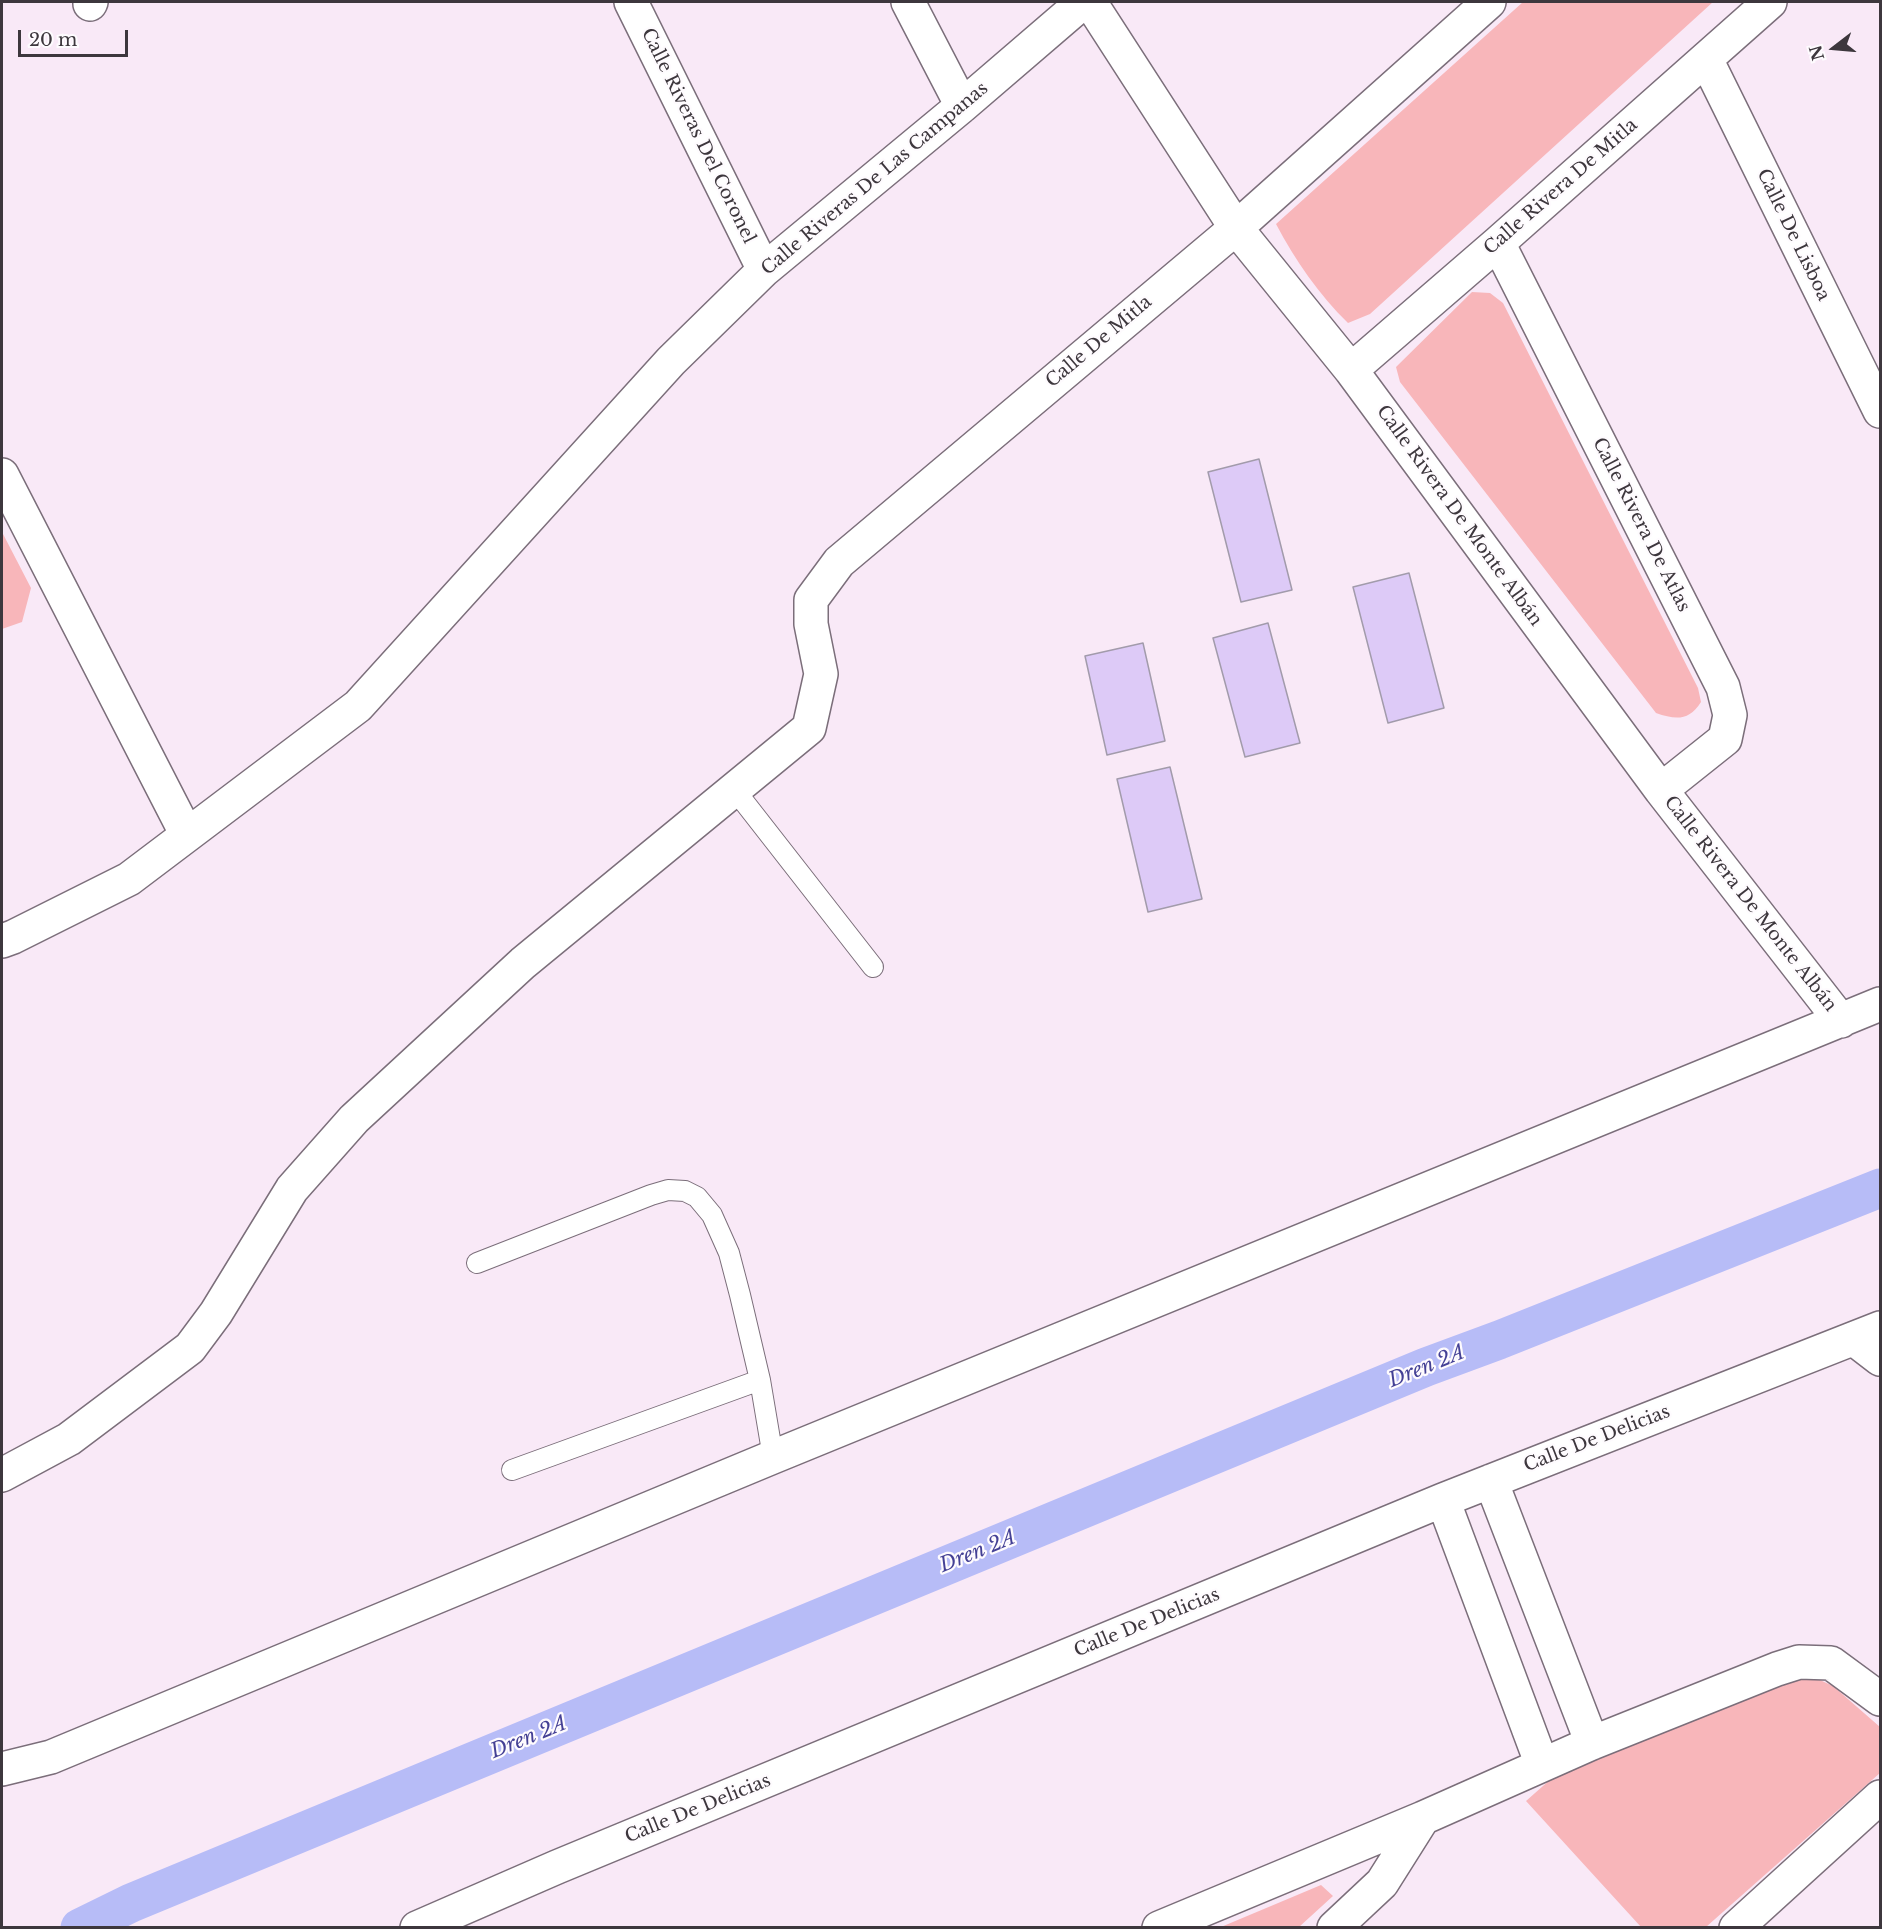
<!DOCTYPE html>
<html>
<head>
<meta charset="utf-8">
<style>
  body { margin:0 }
  #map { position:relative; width:1882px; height:1929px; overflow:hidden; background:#f9e9f7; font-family:"Libre Baskerville",serif }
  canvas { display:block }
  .frame { position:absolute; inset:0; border:3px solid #3d373d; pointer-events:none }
  .north { position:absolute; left:1804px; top:18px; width:60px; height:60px; -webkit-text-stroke:4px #fefbfe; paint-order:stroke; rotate:254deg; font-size:16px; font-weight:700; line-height:24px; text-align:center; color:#3d373d }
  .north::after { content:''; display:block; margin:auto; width:21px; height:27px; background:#3d373d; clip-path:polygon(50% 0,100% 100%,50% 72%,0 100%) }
  .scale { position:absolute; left:18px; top:30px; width:110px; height:27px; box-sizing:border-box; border:3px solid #3d373d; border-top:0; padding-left:8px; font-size:18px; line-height:21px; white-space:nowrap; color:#3d373d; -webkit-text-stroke:4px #fefbfe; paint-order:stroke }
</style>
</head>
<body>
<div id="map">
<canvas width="1882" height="1929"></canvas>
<div class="frame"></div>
<div class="north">N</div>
<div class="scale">20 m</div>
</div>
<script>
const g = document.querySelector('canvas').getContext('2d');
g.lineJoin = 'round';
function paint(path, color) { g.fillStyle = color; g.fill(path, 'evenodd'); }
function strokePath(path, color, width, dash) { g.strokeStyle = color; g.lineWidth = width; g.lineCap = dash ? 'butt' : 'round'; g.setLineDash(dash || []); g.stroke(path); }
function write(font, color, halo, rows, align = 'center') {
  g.font = font + ' "Libre Baskerville",serif'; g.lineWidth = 4.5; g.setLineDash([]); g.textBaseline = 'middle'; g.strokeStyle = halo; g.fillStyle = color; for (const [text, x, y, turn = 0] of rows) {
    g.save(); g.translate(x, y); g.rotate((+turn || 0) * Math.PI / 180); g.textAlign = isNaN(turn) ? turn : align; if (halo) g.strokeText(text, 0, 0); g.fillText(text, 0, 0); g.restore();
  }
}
paint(new Path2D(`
  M1523,2H1713L1370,314L1348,323C1319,295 1295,260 1276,224Z
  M1472,292L1490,293L1503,303L1698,688L1701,702C1689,721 1676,720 1656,713L1400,382L1396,367Z
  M2,532L31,588L22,622L2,629Z
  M1809,1675L1833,1686L1880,1727V1773L1706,1927H1641L1526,1801L1552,1778L1795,1679Z
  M1321,1885L1333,1896L1299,1927H1221Z`), '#f8b6ba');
strokePath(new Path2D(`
  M80,1928L131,1903L1426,1367L1499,1340L1880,1188`), '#b7bcf7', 39);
const building = new Path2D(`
  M1259,459L1292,590L1241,602L1208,472Z
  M1409,573L1444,708L1388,723L1353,587Z
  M1268,623L1300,743L1245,757L1213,638Z
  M1143,643L1165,741L1107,755L1085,656Z
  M1170,767L1202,899L1148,912L1117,779Z`);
paint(building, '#ddcaf7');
strokePath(building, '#a29bab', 1.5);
const service = new Path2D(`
  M734,789L873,967
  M477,1263L651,1195L668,1190L685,1191L697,1197L712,1215L729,1253L740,1295L760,1380L773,1457
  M512,1470L760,1380`);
const minor = new Path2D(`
  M631,2L764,270
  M908,2L962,106
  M1090,2L1236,228L1351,370L1661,790L1841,1021
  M90,4L91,2
  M1706,59L1880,411
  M1498,243L1723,687L1730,715L1725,739L1661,790
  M1351,370L1498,243L1770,2
  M2,475L187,835
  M2,941L13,937L129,879L358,706L671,361L764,270L962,106L1083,2
  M1854,1339L1880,1359
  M2,1475L69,1439L190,1348L216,1313L292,1189L354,1119L523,963L809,728L821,674L811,624V600L839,562L1236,228L1489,2
  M1491,1481L1592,1743
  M1443,1500L1542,1765
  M2,1769L51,1757L773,1457L1880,1004
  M417,1928L557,1867L1443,1500L1880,1328
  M1159,1928L1423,1818
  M1334,1928L1382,1883L1423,1818L1592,1743L1777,1669L1799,1662L1831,1663L1880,1699
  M1736,1928L1880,1797`);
strokePath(service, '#7b6e7a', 22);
strokePath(minor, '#7b6e7a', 36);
strokePath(service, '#fff', 20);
strokePath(minor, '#fff', 33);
write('18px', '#3d373d', '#fefbfe', [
  ["Calle Riveras Del Coronel",698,136,64],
  ["Calle Riveras De Las Campanas",875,179,-40],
  ["Calle Rivera De Mitla",1561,187,-41],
  ["Calle De Lisboa",1793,235,64],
  ["Calle De Mitla",1099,342,-40],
  ["Calle Rivera De Monte Albán",1459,516,54],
  ["Calle Rivera De Atlas",1641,525,63],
  ["Calle Rivera De Monte Albán",1750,904,52],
  ["Calle De Delicias",1597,1439,-21],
  ["Calle De Delicias",1147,1623,-22],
  ["Calle De Delicias",698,1809,-22]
]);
write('italic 20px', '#444095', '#fefbfe', [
  ["Dren 2A",1427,1367,-22],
  ["Dren 2A",978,1552,-22],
  ["Dren 2A",529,1738,-22]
]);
</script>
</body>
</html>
